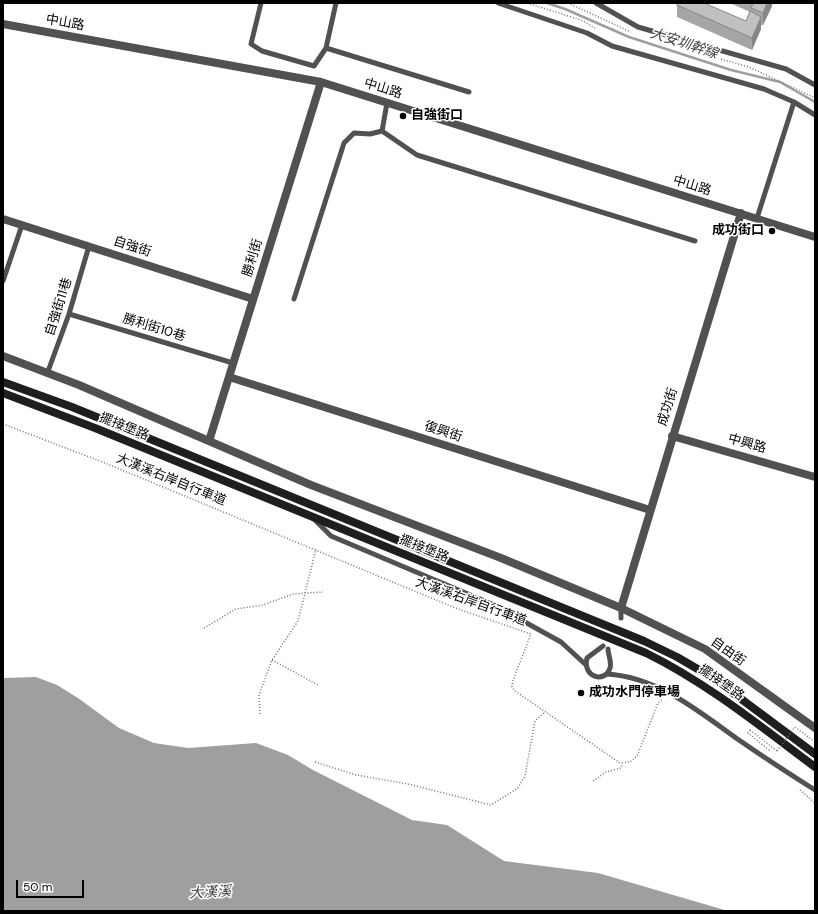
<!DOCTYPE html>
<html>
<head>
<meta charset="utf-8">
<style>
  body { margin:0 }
  #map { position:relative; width:818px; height:914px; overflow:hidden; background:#fff; font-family:"DM Sans",sans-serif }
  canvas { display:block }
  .frame { position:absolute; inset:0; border:4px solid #000; pointer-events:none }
  .scale { position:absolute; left:16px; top:880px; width:68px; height:18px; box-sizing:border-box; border:2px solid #000; border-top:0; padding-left:5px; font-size:12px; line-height:14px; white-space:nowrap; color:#000; -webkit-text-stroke:3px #fff; paint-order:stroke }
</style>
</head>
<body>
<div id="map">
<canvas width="818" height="914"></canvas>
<div class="frame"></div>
<div class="scale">50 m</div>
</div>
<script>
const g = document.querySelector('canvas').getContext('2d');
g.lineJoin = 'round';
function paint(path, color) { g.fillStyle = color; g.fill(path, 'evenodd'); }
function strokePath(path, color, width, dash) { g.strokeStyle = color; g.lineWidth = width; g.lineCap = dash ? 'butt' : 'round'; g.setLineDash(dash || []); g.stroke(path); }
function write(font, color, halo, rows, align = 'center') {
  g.font = font + ' "DM Sans","Noto Sans TC",sans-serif'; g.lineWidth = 3; g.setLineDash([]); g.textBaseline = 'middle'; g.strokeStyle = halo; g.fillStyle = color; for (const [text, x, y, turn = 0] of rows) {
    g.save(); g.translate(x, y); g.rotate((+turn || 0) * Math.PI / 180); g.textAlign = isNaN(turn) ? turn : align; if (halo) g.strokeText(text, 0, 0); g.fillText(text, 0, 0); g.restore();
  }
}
paint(new Path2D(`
  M36,677L57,685L78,698L119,728L154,743L188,748L256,743L288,755L313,770L412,820L447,825L504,861L598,873L728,911H3V678Z`), '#9f9f9f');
strokePath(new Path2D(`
  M547,3L565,9L629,37L731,70L780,82L815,102`), '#9f9f9f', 2.5);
strokePath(new Path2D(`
  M527,3L581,20L595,28
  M568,3L631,32
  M721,59L749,67L815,98
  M3,424L105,463L458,609L531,634L513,680L512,687L515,691L620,763L630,762L637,756L658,703L663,699
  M204,628L236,609L263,605L293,594L323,592
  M272,660L318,685
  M260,714L259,695L272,660L298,621L316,549
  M795,727L815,742
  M750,730L748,733L769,750V751
  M750,730L777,751
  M315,762L356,775L408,784L491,805L518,788L525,776L535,721L545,712
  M593,781L606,772L621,768L622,763
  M800,790L815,803`), '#737373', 1.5, [1, 2]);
strokePath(new Path2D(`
  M261,3L251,44L262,51L314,66L326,48
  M336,3L326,48L469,92
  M498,3L587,33L612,46L764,89L794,102L815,115
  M596,3L638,27L786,69L815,85
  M387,103L382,131L417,155L695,241
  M757,218L794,102
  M3,281L22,225
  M294,299L344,143L354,133L370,134L382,131
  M69,314L233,363
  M47,374L69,314L89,246
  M315,520L331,536L494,605L561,642L585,664
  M621,608V618
  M603,646L587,658C582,677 605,684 610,668C612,662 608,655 608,649
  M607,674C657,677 697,710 736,738C762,756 788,773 815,790`), '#515151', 5);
strokePath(new Path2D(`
  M3,24L321,82L815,237
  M3,219L253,299
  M3,356L79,385L311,485L501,558L621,608L705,649L815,728
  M229,377L650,510
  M672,436L815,477
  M209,441L321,82
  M621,608L741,213`), '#515151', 8);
strokePath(new Path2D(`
  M3,382L72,407L644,641L677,657L713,678L815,754
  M3,393L95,428L646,653C707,683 760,726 815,767`), '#1e1e1e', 8);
strokePath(new Path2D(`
  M777,751L795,727`), '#737373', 1.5, [1, 2]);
paint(new Path2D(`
  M730,3H772V6L763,25H761V29L752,50L677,17V5L746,21L750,12Z`), '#a5a5a5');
paint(new Path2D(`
  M767,3H772V6L763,25V13Z
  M761,17V29L752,50V38Z`), '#868686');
const building = new Path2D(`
  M678,3H704L746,21L750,11L761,17L752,38L677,5Z
  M754,3H767L763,13L751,8Z`);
paint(building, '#c0c0c0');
strokePath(building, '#868686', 1);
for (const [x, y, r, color] of [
  [403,116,4,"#000"],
  [772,231,4,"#000"],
  [581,693,4,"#000"]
]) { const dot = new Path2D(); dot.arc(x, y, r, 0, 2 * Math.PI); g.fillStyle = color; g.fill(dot); strokePath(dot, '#fff', 1.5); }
write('13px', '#000', '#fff', [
  ["中山路",65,23,10],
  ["中山路",383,89,17],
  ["中山路",692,186,17],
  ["自強街",132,247,18],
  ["勝利街",253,258,-73],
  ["自強街11巷",59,307,-72],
  ["勝利街10巷",154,328,17],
  ["成功街",668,407,-73],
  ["擺接堡路",124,427,22],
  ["復興街",443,432,18],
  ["中興路",747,444,16],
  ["大漢溪右岸自行車道",171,480,22],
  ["擺接堡路",424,549,22],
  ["大漢溪右岸自行車道",471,602,20],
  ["自由街",728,652,35],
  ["擺接堡路",721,683,35]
]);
write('bold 13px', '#000', '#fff', [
  ["自強街口",411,116],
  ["成功街口",764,231,"right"],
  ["成功水門停車場",589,693]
], 'left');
write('italic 14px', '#404040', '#fff', [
  ["大安圳幹線",684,44,18],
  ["大漢溪",210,893,-3]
]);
</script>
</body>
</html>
